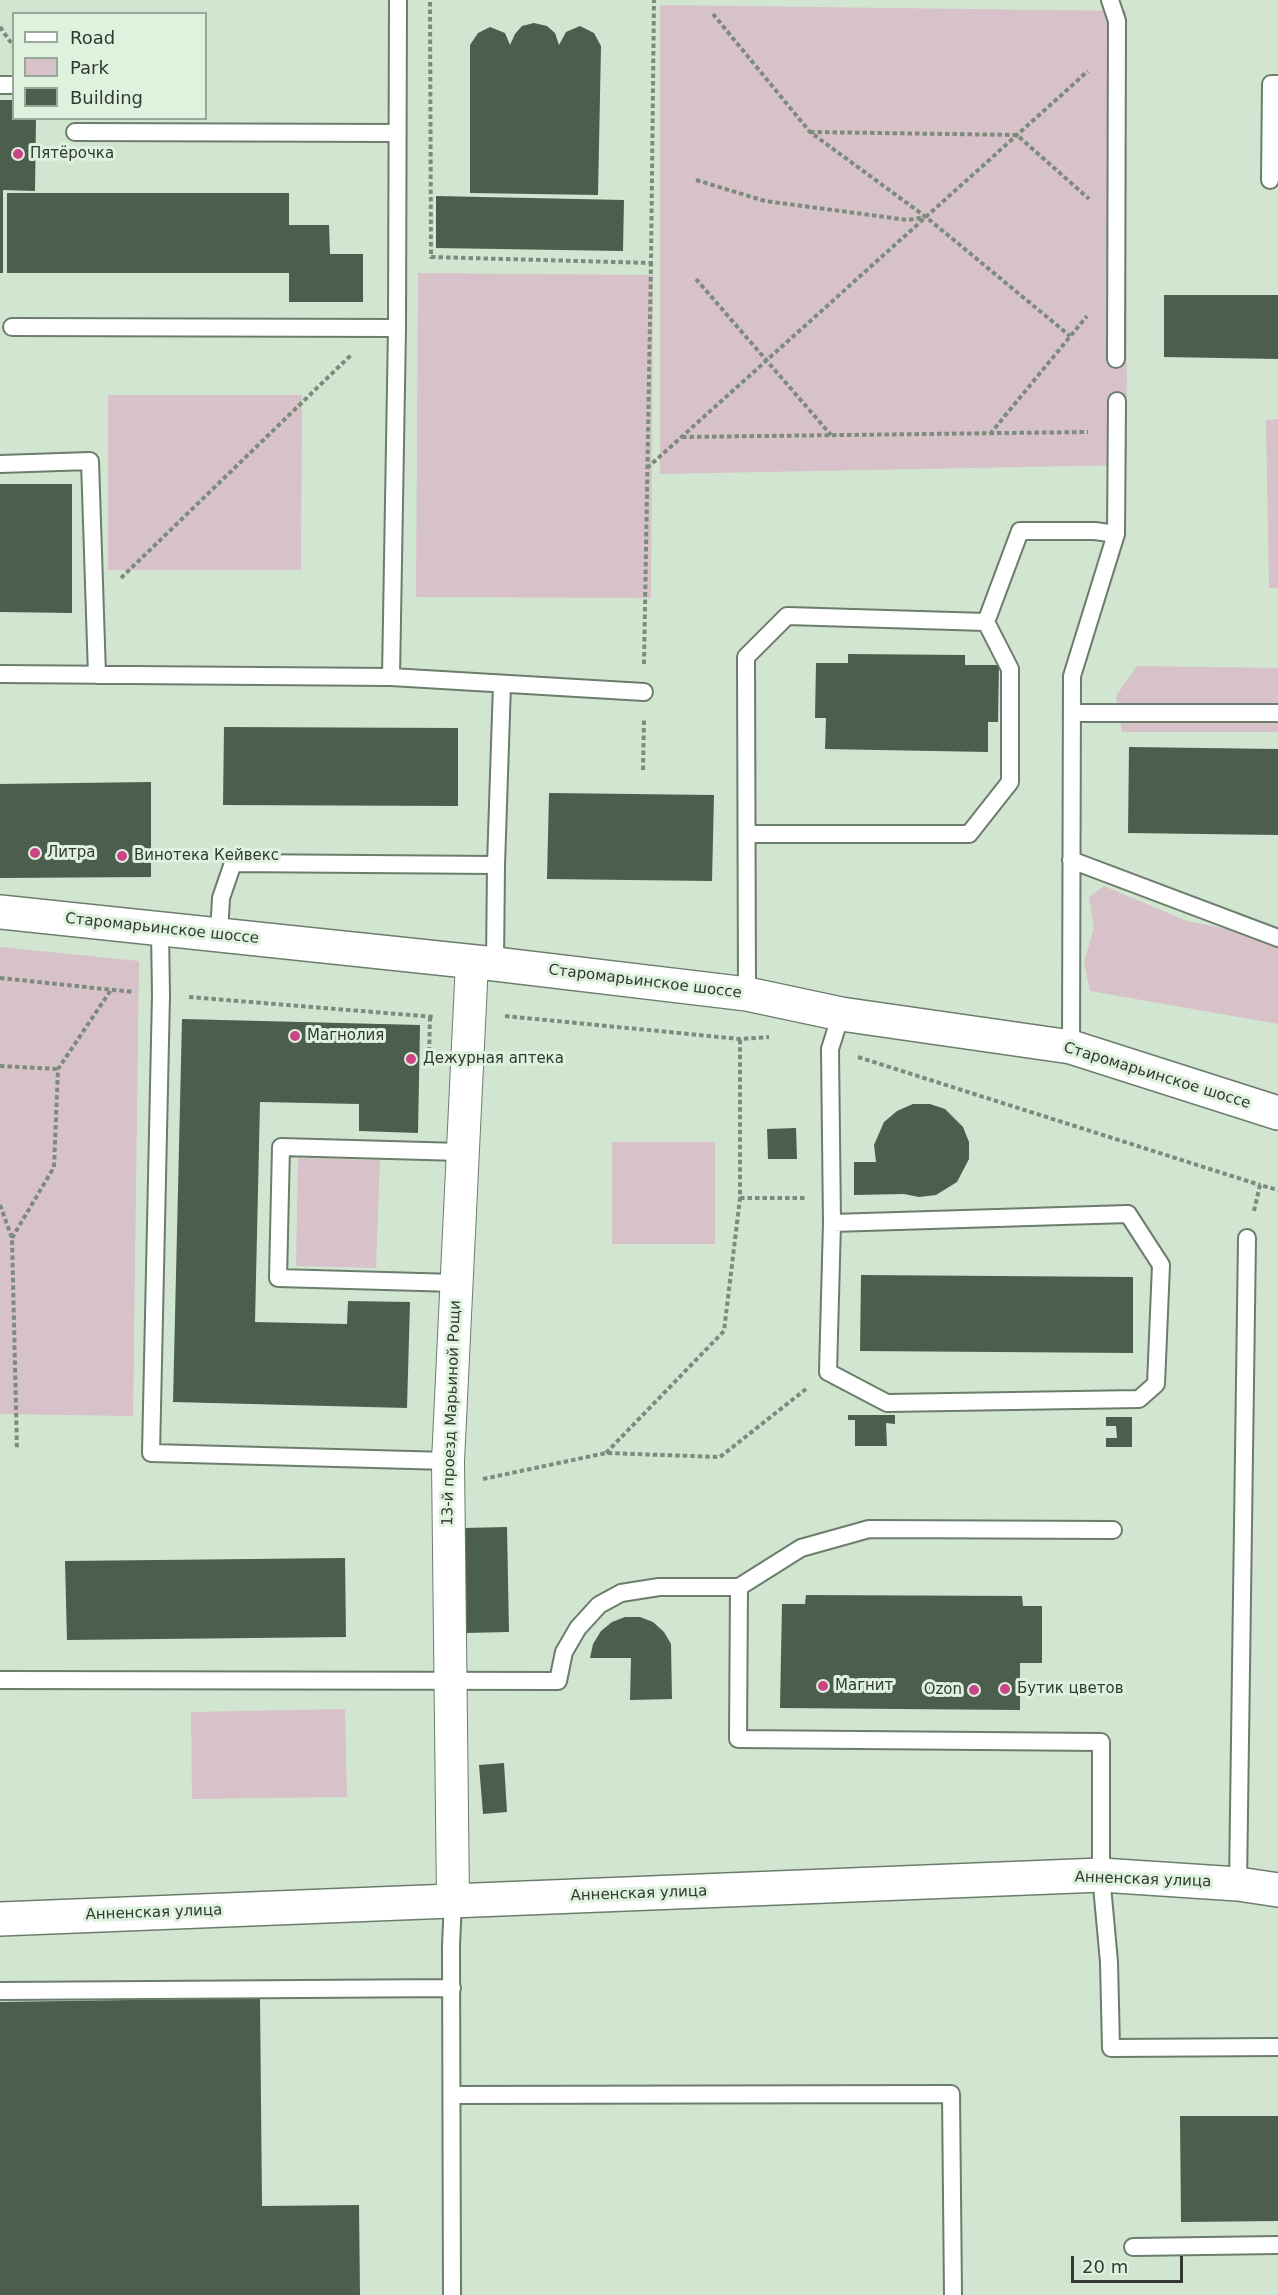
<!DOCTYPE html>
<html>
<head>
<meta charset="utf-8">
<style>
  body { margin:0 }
  #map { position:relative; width:1278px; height:2295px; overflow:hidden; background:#d1e5d1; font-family:"DejaVu Sans",sans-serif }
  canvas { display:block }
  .legend { position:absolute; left:12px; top:12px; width:195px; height:108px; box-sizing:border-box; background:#def2de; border:2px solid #99a899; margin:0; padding:8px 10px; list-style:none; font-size:18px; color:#313931 }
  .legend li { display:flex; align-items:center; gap:12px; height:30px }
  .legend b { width:30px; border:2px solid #99a899 }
  .scale { position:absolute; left:1071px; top:2256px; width:112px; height:27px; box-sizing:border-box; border:3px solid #313931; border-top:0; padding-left:8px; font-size:18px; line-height:21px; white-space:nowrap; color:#313931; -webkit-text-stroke:4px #def2de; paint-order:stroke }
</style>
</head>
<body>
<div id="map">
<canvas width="1278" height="2295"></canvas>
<ul class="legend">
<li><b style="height:8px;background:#fff"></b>Road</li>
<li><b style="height:16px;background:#d7c2c9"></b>Park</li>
<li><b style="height:16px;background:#4c5e4d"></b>Building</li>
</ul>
<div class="scale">20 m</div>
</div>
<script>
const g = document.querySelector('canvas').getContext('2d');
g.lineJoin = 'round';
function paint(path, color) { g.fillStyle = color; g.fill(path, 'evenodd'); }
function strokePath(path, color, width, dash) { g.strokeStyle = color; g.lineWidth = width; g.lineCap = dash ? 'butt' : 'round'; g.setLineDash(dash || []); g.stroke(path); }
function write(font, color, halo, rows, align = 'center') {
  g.font = font + ' "DejaVu Sans",sans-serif'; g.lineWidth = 6; g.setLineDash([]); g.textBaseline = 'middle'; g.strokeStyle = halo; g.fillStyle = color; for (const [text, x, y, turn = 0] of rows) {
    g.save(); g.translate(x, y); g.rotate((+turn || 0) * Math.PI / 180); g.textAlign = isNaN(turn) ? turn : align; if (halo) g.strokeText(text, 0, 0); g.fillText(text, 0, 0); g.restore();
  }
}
paint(new Path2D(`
  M660,5L1126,11L1127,465L660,474Z
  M418,273L653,275L651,598L416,597Z
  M108,395H302L301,570H108Z
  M1278,419V588H1269L1266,420Z
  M1137,666L1278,668V732H1122L1116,696Z
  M1104,886L1187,921L1257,935L1278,945V1024L1090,991L1084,962L1094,928L1089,897Z
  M0,947L139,961L133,1416L0,1414Z
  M612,1142H715V1244H612Z
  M298,1158L380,1160L376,1268L296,1266Z
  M345,1709L347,1797L192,1799L191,1712Z`), '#d7c2c9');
paint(new Path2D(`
  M534,23L547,26L555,33L559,45L566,32L580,26L594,33L601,46L598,195L470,193V45L478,33L490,27L505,33L510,45L515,34L522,26Z
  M0,100H14V118H36L35,191L3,190V273H0Z
  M7,193H289V225H329L330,254H363V302H289V273H7Z
  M436,196L624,200L623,251L436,248Z
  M1164,295H1278V359L1164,357Z
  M0,484H72V613L0,612Z
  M848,654L965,655V665H999L998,722H988V752L825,749L826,718H815L816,663H848Z
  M224,727L458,728V806L223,805Z
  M1129,747L1278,749V835L1128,833Z
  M151,782V877L0,878V784Z
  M549,793L714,795L712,881L547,879Z
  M182,1019L420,1025L418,1133L359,1131V1104L260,1102L255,1322L347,1324L348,1301L410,1302L407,1408L173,1402Z
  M913,1104H930L945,1109L963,1127L969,1142V1159L957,1182L936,1195L919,1197L904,1194L854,1195V1162H876L874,1145L884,1122L897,1111Z
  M796,1128L797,1159H768L767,1129Z
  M861,1275L1133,1277V1353L860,1351Z
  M848,1415H895V1424L886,1423L887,1446H855V1420H848Z
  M1106,1417H1132V1447H1106V1438H1117L1116,1426H1106Z
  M507,1527L509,1632L465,1633L463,1528Z
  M345,1558L346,1637L67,1640L65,1561Z
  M806,1595L1022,1596L1023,1606H1042V1663H1020V1710L780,1708L782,1604H805Z
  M625,1617H640L653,1622L664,1632L671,1644L672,1699L630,1700L631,1658H590L593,1644L601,1631L612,1622Z
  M504,1763L507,1812L483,1814L479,1765Z
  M260,1998L262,2206L359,2205L360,2295H0V2002Z
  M1180,2116H1278V2221L1181,2222Z`), '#4c5e4d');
const service = new Path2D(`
  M1110,0L1117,21L1116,359
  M0,85H14
  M75,132L397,133
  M1270,180L1271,84H1278
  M12,327L397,328
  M0,464L90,461L97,675
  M1116,534L1117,401
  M986,622L1020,531H1095L1116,534L1072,676L1071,1047
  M0,674L391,677L644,692
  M391,677L397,328L398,0
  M1072,713H1278
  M747,834H969L1010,782V669L986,622L787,616L746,657L747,994
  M1071,860L1278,938
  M160,930L161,995L151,1453L448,1461
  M219,934L221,898L233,863L496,865
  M495,964L496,865L502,684
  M832,1223L1128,1214L1161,1265L1156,1384L1139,1399L887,1403L828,1372L832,1223L830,1049L841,1014
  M456,1283L278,1278L281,1147L461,1152
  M739,1587L801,1548L869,1529L1113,1530
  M0,1680L558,1681L564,1652L578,1628L599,1605L621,1593L659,1587H739L738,1739L1101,1742V1875L1109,1962L1111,2048L1278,2047
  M1238,1884L1247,1238
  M0,1991L452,1988
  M452,2095L951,2094L953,2295
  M1133,2247L1278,2245
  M452,2295L451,1945L453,1901`);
const minor = new Path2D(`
  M453,1901L448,1461L472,962`);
const tertiary = new Path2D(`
  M0,912L495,964L747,994L841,1014L1071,1047L1278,1113
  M0,1919L1101,1875L1238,1884L1278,1890`);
strokePath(service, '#6b7d6b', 20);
strokePath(minor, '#6b7d6b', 34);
strokePath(tertiary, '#6b7d6b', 36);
strokePath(new Path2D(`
  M430,2L431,257L651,263L654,0
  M713,14L810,132L926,217L1070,336
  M0,27L14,47
  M810,132L1017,135L1089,199
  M696,180L765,201L908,220L925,217
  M696,279L831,435
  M990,434L1087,316
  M682,437L1088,432
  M647,468L1088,71
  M121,578L351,355
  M644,664L651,263
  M643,770L644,719
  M0,978L133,992
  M189,997L435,1017
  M505,1016L740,1039L769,1037
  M858,1057L1260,1185
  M429,1059L430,1017
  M0,1066L58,1069
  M740,1198H806
  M0,1205L12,1238L17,1450
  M1254,1211L1260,1185L1278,1190
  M12,1238L54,1167L58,1069L111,990
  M606,1453L724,1331L740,1198V1039
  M483,1479L606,1453L720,1457L806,1389`), '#7d8b7d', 4, [4.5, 3]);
strokePath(service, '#fff', 16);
strokePath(minor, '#fff', 32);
strokePath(tertiary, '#fff', 33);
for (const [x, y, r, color] of [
  [18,154,6,"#cb4485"],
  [35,853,6,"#cb4485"],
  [122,856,6,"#cb4485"],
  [295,1036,6,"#cb4485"],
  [411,1059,6,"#cb4485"],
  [823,1686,6,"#cb4485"],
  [1005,1689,6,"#cb4485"],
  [974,1690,6,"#cb4485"]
]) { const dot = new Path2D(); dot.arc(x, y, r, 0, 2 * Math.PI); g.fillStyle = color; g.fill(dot); strokePath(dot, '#def2de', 2); }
write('15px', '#313931', '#def2de', [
  ["Пятёрочка",30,154],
  ["Литра",47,853],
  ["Винотека Кейвекс",134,856],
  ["Магнолия",307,1036],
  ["Дежурная аптека",423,1059],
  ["Магнит",835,1686],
  ["Бутик цветов",1017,1689],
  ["Ozon",962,1690,"right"]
], 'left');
write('15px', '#313931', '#def2de', [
  ["Старомарьинское шоссе",162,929,6],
  ["Старомарьинское шоссе",645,982,7],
  ["Старомарьинское шоссе",1157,1076,17],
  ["13-й проезд Марьиной Рощи",452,1413,-88],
  ["Анненская улица",1143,1880,2],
  ["Анненская улица",639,1894,-2],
  ["Анненская улица",154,1913,-2]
]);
</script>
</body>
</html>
